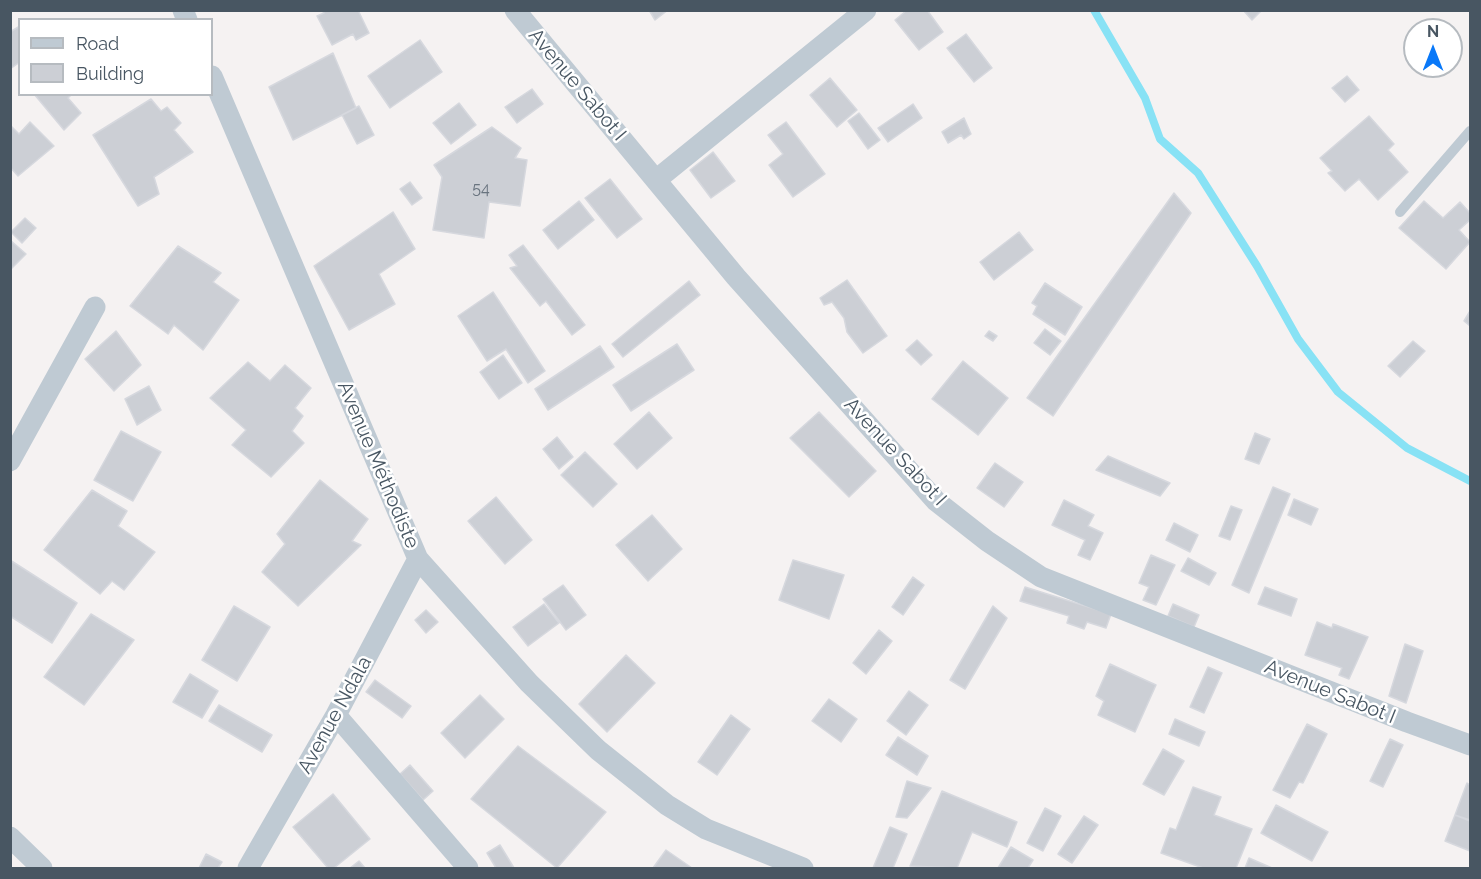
<!DOCTYPE html>
<html>
<head>
<meta charset="utf-8">
<style>
  body { margin:0 }
  #map { position:relative; width:1481px; height:879px; overflow:hidden; background:#f5f2f2; font-family:Raleway,sans-serif }
  canvas { display:block }
  .frame { position:absolute; inset:0; border:12px solid #485662; pointer-events:none }
  .legend { position:absolute; left:18px; top:18px; width:195px; height:78px; box-sizing:border-box; background:#fff; border:2px solid #b6bbc0; margin:0; padding:8px 10px; list-style:none; font-size:18px; color:#485662 }
  .legend li { display:flex; align-items:center; gap:12px; height:30px }
  .legend b { width:30px; border:2px solid #b6bbc0 }
  .north { position:absolute; left:1403px; top:18px; width:60px; height:60px; box-sizing:border-box; background:#fff; border:2px solid #b6bbc0; border-radius:50%; rotate:0deg; font-size:16px; font-weight:700; line-height:24px; text-align:center; color:#485662 }
  .north::after { content:''; display:block; margin:auto; width:21px; height:27px; background:#0978f8; clip-path:polygon(50% 0,100% 100%,50% 72%,0 100%) }
</style>
</head>
<body>
<div id="map">
<canvas width="1481" height="879"></canvas>
<div class="frame"></div>
<ul class="legend">
<li><b style="height:8px;background:#bfcad3"></b>Road</li>
<li><b style="height:16px;background:#cccfd5"></b>Building</li>
</ul>
<div class="north">N</div>
</div>
<script>
const g = document.querySelector('canvas').getContext('2d');
g.lineJoin = 'round';
function strokePath(path, color, width, dash) { g.strokeStyle = color; g.lineWidth = width; g.lineCap = dash ? 'butt' : 'round'; g.setLineDash(dash || []); g.stroke(path); }
function paint(path, color) { g.fillStyle = color; g.fill(path, 'evenodd'); }
function write(font, color, halo, rows, align = 'center') {
  g.font = font + ' Raleway,sans-serif'; g.lineWidth = 5; g.setLineDash([]); g.textBaseline = 'middle'; g.strokeStyle = halo; g.fillStyle = color; for (const [text, x, y, turn = 0] of rows) {
    g.save(); g.translate(x, y); g.rotate((+turn || 0) * Math.PI / 180); g.textAlign = isNaN(turn) ? turn : align; if (halo) g.strokeText(text, 0, 0); g.fillText(text, 0, 0); g.restore();
  }
}
strokePath(new Path2D(`
  M1094,10L1145,98L1160,139L1198,173L1257,266L1298,339L1338,392L1407,448L1470,481`), '#88e2f5', 8);
const building = new Path2D(`
  M322,10H358L369,33L356,40L353,34L332,45L317,16L324,13Z
  M649,10H668L655,20Z
  M907,10H927L943,32L919,50L895,20Z
  M1243,10H1262L1252,20Z
  M20,26V62L10,69V32Z
  M966,34L992,68L974,82L947,48Z
  M420,40L442,72L390,108L368,76Z
  M333,53L356,108L293,140L269,87Z
  M1347,76L1359,90L1345,102L1332,88Z
  M830,78L857,110L837,127L810,95Z
  M532,89L543,104L517,123L505,107Z
  M34,94H72L68,98L81,113L64,130Z
  M151,99L161,111L167,107L181,123L174,130L193,152L154,177L159,194L138,206L93,135Z
  M459,103L476,125L451,144L433,123Z
  M913,104L922,118L888,142L878,128Z
  M359,106L374,135L357,144L342,115Z
  M859,113L880,140L868,149L848,121Z
  M1369,116L1394,144L1388,150L1408,172L1378,200L1359,179L1345,191L1328,173L1332,171L1320,158Z
  M964,118L971,134L964,139L961,135L948,143L942,132Z
  M30,122L54,146L18,176L10,167V125L19,134Z
  M786,122L825,174L793,197L769,165L783,154L768,135Z
  M492,127L521,148L515,158L527,160L520,206L489,202L484,238L433,230L442,177L434,165Z
  M713,152L735,181L711,198L690,170Z
  M610,179L642,219L617,238L585,198Z
  M410,182L422,198L412,205L400,189Z
  M1174,193L1191,213L1053,416L1027,398Z
  M579,201L594,220L558,249L543,230Z
  M1424,201L1443,218L1460,202L1470,213V220L1459,230L1470,242L1446,269L1399,228Z
  M393,212L415,249L379,274L395,304L349,330L314,266Z
  M25,218L36,228L22,243L11,232Z
  M1019,232L1033,250L994,280L980,262Z
  M10,240L26,254L10,270Z
  M523,245L585,325L572,335L546,301L540,306L510,268L517,266L509,255Z
  M178,246L221,273L213,282L239,300L203,350L174,325L168,334L130,306Z
  M847,280L887,336L863,353L847,332L844,318L832,302L824,305L820,298Z
  M689,281L700,295L623,357L612,344Z
  M1045,283L1082,307L1065,335L1033,314L1037,306L1032,303Z
  M493,292L545,371L528,383L506,349L487,361L458,316Z
  M1470,311V326L1464,321Z
  M1045,329L1061,341L1050,355L1034,343Z
  M116,331L141,365L114,391L85,359Z
  M989,331L997,336L993,341L985,336Z
  M917,340L932,355L921,365L906,350Z
  M1413,341L1425,351L1400,377L1388,366Z
  M677,344L694,370L631,411L613,385Z
  M600,346L614,367L548,410L535,389Z
  M503,355L522,383L499,399L480,372Z
  M963,361L1008,398L978,435L932,399Z
  M248,362L270,381L285,365L311,388L295,408L303,416L292,431L304,443L271,477L232,445L246,430L210,398Z
  M149,386L161,410L137,425L125,399Z
  M649,412L672,438L637,469L614,444Z
  M819,412L876,471L849,497L790,438Z
  M121,431L161,452L133,501L94,480Z
  M1255,433L1270,439L1259,464L1245,459Z
  M557,437L573,457L559,469L543,449Z
  M585,452L617,484L593,507L561,475Z
  M1108,456L1170,483L1160,496L1096,470Z
  M995,463L1023,482L1004,507L977,488Z
  M320,480L368,519L352,541L361,545L298,606L262,572L285,544L277,534Z
  M1273,487L1290,494L1249,593L1232,585Z
  M92,490L127,511L118,526L155,552L124,590L112,581L100,594L44,550Z
  M496,497L532,540L505,564L468,521Z
  M1294,499L1318,509L1311,525L1288,515Z
  M1064,500L1094,515L1088,526L1103,533L1090,560L1078,555L1085,540L1052,525Z
  M1231,506L1242,510L1230,540L1219,536Z
  M652,515L682,549L648,581L616,545Z
  M1174,523L1198,535L1190,552L1166,540Z
  M1151,555L1175,565L1156,605L1143,600L1149,587L1139,583Z
  M1188,558L1216,573L1209,585L1181,571Z
  M10,560L77,603L52,643L10,616Z
  M793,560L844,575L829,619L779,600Z
  M913,577L924,585L903,615L892,607Z
  M563,585L586,615L566,630L543,599Z
  M1025,587L1111,614L1106,628L1087,622L1084,629L1067,623L1069,616L1020,601Z
  M1265,587L1297,599L1291,616L1258,604Z
  M544,604L559,623L528,646L513,627Z
  M1173,604L1199,615L1194,627L1168,616Z
  M234,606L270,627L237,681L202,660Z
  M993,606L1007,618L965,689L950,680Z
  M426,610L438,622L426,633L415,620Z
  M91,614L134,640L84,705L44,677Z
  M1317,622L1332,628L1333,624L1368,637L1349,679L1339,675L1342,668L1305,655Z
  M879,630L892,641L866,674L853,663Z
  M1405,644L1423,651L1406,703L1389,696Z
  M626,655L655,683L607,732L579,704Z
  M1110,664L1156,685L1135,732L1098,715L1104,701L1096,696Z
  M1208,667L1222,673L1204,713L1190,707Z
  M190,674L218,691L202,718L173,702Z
  M375,680L411,706L402,718L366,692Z
  M909,691L928,705L906,735L887,721Z
  M480,695L504,719L465,758L441,733Z
  M829,699L857,719L841,742L812,721Z
  M219,705L272,735L262,752L209,721Z
  M731,715L750,729L717,775L698,762Z
  M1175,719L1205,732L1199,746L1169,734Z
  M1307,724L1327,734L1303,783L1299,782L1290,798L1273,790Z
  M898,737L928,756L917,775L886,755Z
  M1390,739L1403,745L1383,787L1370,781Z
  M518,746L606,812L557,868L471,799Z
  M1163,749L1184,761L1164,795L1143,784Z
  M410,765L433,791L423,800L400,774Z
  M907,781L931,788L907,818L896,817Z
  M1467,783L1470,785V820L1455,815Z
  M1193,787L1221,797L1214,815L1252,829L1236,868H1203L1161,853L1170,828L1176,830Z
  M942,791L1017,822L1007,847L972,832L957,868L910,866Z
  M333,794L370,839L334,868H328L293,827Z
  M1276,805L1328,832L1312,861L1261,833Z
  M1045,808L1061,816L1043,851L1027,843Z
  M1455,815L1470,821V851L1445,841Z
  M1084,816L1098,825L1072,863L1058,854Z
  M890,827L907,834L893,868H873Z
  M500,845L514,868H496L487,853Z
  M1011,847L1033,860L1028,868H998Z
  M666,850L692,868H653Z
  M206,854L222,862L218,868H199Z
  M1249,858L1272,868H1245Z
  M359,861L365,868H350Z`);
paint(building, '#cccfd5');
strokePath(building, '#d6d8de', 1.5);
strokePath(new Path2D(`
  M1400,212L1470,131`), '#bfcad3', 10);
strokePath(new Path2D(`
  M183,10L187,20
  M515,10L736,277L936,501L987,541L1041,577L1407,722L1470,745
  M212,76L418,559L529,683L598,750L667,805L706,829L803,868
  M656,180L866,10
  M10,461L95,307
  M336,715L468,868
  M10,837L42,868
  M248,868L336,715L418,559`), '#bfcad3', 21);
write('16px', '#69747f', null, [
  ["54",481,189]
]);
write('20px', '#485662', '#fff', [
  ["Avenue Sabot I",577,85,50],
  ["Avenue Sabot I",895,452,47],
  ["Avenue Méthodiste",378,465,67],
  ["Avenue Sabot I",1330,692,22],
  ["Avenue Ndala",335,715,-61]
]);
</script>
</body>
</html>
